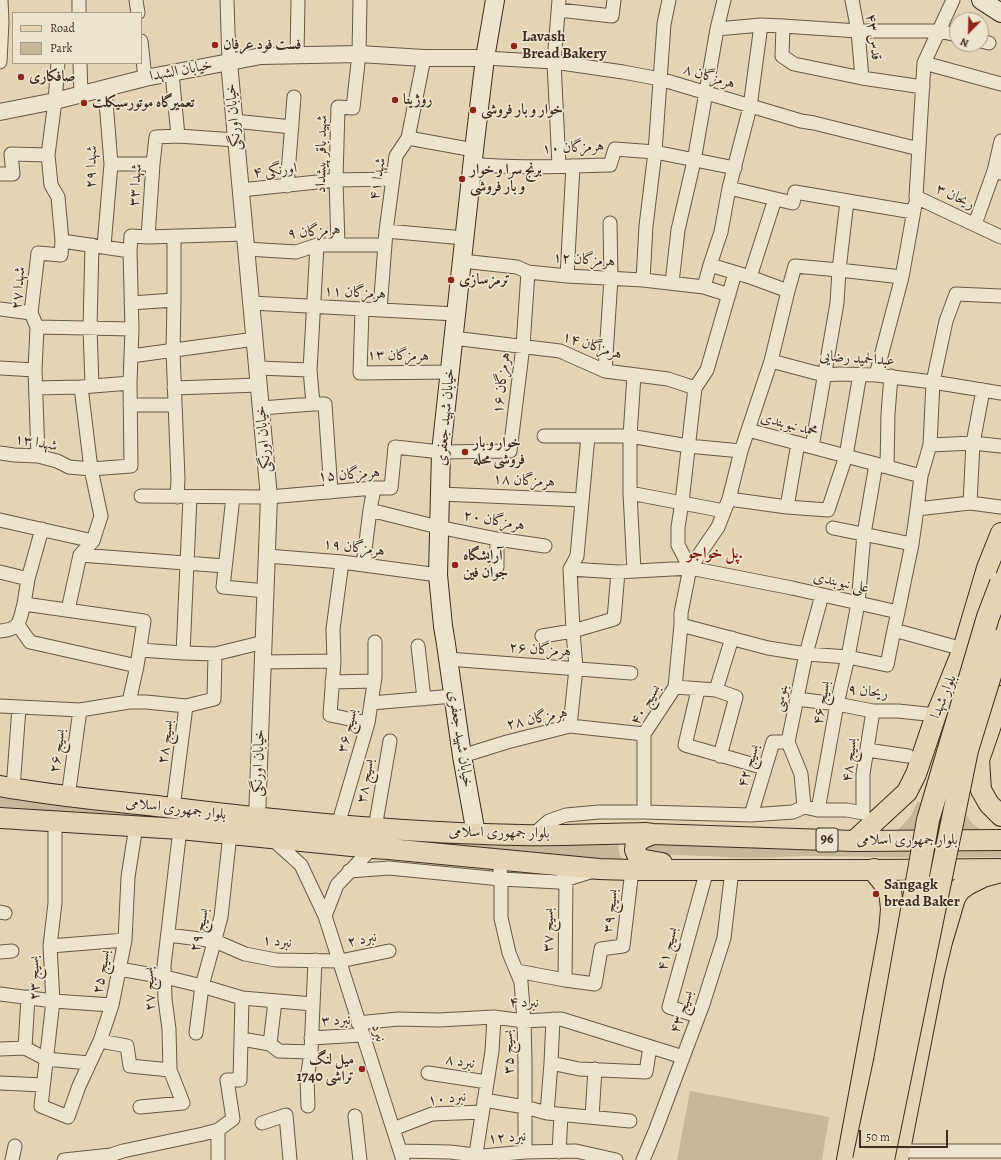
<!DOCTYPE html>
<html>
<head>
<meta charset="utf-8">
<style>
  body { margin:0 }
  #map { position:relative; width:1001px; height:1160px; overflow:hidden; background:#e4d4b3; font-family:Alegreya,serif }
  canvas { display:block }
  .legend { position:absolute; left:12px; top:12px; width:130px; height:52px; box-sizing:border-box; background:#ede3ce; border:1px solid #a79b89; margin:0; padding:5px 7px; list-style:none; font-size:12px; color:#3e2e21 }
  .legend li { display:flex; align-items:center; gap:8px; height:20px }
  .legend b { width:20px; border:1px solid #a79b89 }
  .north { position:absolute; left:949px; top:12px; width:40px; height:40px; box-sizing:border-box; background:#ede3ce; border:1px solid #a79b89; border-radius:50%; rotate:203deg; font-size:11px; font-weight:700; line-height:16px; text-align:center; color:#3e2e21 }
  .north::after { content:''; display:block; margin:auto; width:14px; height:18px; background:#8f2418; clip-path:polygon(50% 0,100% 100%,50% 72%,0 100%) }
  .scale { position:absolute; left:859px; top:1130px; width:89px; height:18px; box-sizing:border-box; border:2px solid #3e2e21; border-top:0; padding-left:5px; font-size:12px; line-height:14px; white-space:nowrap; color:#3e2e21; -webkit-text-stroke:3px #ede3ce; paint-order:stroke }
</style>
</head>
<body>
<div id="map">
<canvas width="1001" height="1160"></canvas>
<ul class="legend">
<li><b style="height:5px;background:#e4d4b3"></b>Road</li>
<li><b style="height:11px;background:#c8b89a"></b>Park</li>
</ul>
<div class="north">N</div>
<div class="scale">50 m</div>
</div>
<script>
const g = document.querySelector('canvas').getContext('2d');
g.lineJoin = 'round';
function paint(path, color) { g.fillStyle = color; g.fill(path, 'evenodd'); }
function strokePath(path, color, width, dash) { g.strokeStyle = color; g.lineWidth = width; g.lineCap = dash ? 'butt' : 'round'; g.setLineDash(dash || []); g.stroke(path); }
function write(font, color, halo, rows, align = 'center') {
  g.font = font + ' Alegreya,Amiri,serif'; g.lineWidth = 3.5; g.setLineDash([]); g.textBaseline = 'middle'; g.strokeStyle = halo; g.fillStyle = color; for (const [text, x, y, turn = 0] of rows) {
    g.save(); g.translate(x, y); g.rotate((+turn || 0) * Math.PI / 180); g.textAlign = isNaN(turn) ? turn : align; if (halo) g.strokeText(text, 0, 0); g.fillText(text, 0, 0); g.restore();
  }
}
paint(new Path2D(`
  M0,792L623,839L618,846L620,856L629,864L167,820L0,807Z
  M918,801L926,809L937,813L951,811L962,803C968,821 970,822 985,833L896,832L910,817Z
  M656,842L817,848L967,851L1001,850V857H900L806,856L749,858L657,854L647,852L644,845Z
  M690,1091L829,1117L822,1160H677Z`), '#c8b89a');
const minor = new Path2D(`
  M79,0V13
  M136,0L138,13
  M227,0L229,62
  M559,0L554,62L559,166
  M852,0L858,31L862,78
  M953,0L924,63L916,197L1001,237
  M559,10L612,16L614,0
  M783,26L782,56L794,64L862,78L923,87
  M717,29L724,0
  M141,41L145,78
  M981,41L989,43
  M297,55L298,0
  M485,58L554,62L623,72L660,79L801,121L814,123L919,149
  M0,62L2,22L1,0
  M80,63L81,95
  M924,63L1001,84
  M172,73L178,136
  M234,121L292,127
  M408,138L474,150
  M1001,141L994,171L1001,173
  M111,164H153
  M472,164C518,169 564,166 610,165L615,149L655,152L735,168
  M0,174H13L11,154L48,155
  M287,186L294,97
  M729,188L793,203L795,192L913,212
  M241,190L336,180L393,179
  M975,224L994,171
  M386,231L464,238
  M148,237L153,164L156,137L178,136L236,140
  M62,241L130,251L131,236L148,237L244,234
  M92,245L90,328L92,385
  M317,245L310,370L313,404H325L331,492
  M338,245L336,180L338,107L353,108L359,54L360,0
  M104,246L111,164L105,89
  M246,249L296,252L317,245H385
  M462,261L517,267L528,272L567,276L643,280L704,287L729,295
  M710,265L750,277L788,291L771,361L824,375L840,374L876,375L933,382L1001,393
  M567,276L573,166
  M750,277L775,199
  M643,280L646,226L655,152L664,24L669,0
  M672,283L678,230L694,161L717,29L761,25L783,26L858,31H939L957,35
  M704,287L710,265L721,232L729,188L750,107L761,25
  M788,291L795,266L839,270L902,277
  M174,300L173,351L178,479L177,497
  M131,303L174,300V236
  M251,303L456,314
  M0,309L31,313
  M362,309L360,373L450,372
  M380,310L386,231L396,156L408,138L424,58
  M37,327L132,329
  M453,338L560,351L605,371L668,379L695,388
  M131,356L255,339
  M0,368L35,370
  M257,368L310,370
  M605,371L611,278L610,223
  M634,375L630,436V493L634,571
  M876,375L902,277L915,205
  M36,388L81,387L130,383
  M174,388L259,385
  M130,405H175
  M261,408L313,404
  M748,430L771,361
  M544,436H630L688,446L741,451L748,430L921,476L917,509L970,503L1001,507
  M588,436L577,556L570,569L618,572
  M930,445L973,443L1001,446
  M812,447L837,303L839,270L847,201
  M0,453L14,455L38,456L57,461L69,467L91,469L131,466L130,383L132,329L130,251
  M38,456L35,370L37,327L31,313L38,253L61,255L62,241L58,197L51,185L48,155L55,101L58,63
  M887,467L888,414L891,376
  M921,476L930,445L933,382L946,321L956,294L1001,296
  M630,493L724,511
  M440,494L582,500
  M141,496L269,497L374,488H391L395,447L441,452L510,451L523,346L528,272
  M233,497L223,587L266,591
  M729,499L787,507L828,510L846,456L860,374
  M970,503L973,443L983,390
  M787,507L798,443
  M370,510L438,527L497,539L545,546
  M0,520L93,541
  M833,528L912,544
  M497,539V567
  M80,555L225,566
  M267,556L342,562L438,575
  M342,562L333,629L334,661L330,715L368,723
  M363,565L370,510L374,488
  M690,568L678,545V527L682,502L695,388L707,370L735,273
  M0,572L28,579
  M24,604L28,579L42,529
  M68,610L80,555L93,541L101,516L91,469L81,387
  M898,612L912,544L917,509
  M18,625L30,642L137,666
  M681,625L768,648L806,654L848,657L887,665L894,630
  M0,631C21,629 19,622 24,604L144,621L137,666L129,702
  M542,636L573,631L570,569
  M418,646L424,699
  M140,650L183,653L215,654L264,642
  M183,653L190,497
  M448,659L631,673
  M263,662L334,661
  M332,682L374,681
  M675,687L716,690L736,697L720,756
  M698,690L685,745L765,768
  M716,690L732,638
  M797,699L837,704L873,711H898L936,715
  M371,703L454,696
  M0,706L80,710L129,702H146L186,706L214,699L215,654
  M570,726L576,668L573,631L614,619L618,572L690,568L792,588L898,612L894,630L963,649
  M867,750L908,756
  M462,756L507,742L570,726L644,734
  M13,789L19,708
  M68,797L80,710
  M804,807L801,774L788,742L806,654L822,595
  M173,808L186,706
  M818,810L837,704L848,657L858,603L864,534L876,464
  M644,812V734L675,687L681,625V613L690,568L718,527L729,499L741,451
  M751,815L773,742H788
  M55,821V903L50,946L53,1001L41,1106L68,1117L79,1086L100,1041L112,1005L125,940L128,877L136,826
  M338,825L368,723L375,677V642
  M375,828L390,741
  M533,835L549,821L566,815L599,812H644L751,815L793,812L804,807L818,810H847L863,813V774L873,711
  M270,837L301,865L325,916L403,1160
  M499,859L501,879V918L509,953L521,982L524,1021L525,1061V1152
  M349,871L389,868L501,879L558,882L590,872
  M0,912L5,913
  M325,916L337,885L372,848
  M168,935L215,941L245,954L276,960L340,961L389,951
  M50,946L125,940
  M0,952L12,951
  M119,969L165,977L202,986L242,998L313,1004
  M517,971L565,980L595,984L601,949L623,946L632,870
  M565,980L566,879
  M0,994L53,1001L112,1005
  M698,1016L669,1007L707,870
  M358,1023L398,1019L439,1020L494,1017L524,1021L561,1019L683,1057
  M196,1033L202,986L221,917L230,834
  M311,1038L362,1035
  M242,1039L270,1044L279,1051L311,1052
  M100,1041L127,1046L130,1066L170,1070
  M270,1044L275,1001
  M25,1048L28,997
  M0,1049L25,1048L46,1059L89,1063
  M551,1063L579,1069L646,1072L650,1047
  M428,1073L487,1082
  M0,1083L43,1085
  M484,1100L525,1107L547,1113L630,1121
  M308,1106L307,1079L311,1052L315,960
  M140,1107L183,1103L170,1070L169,1029L165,999L164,966L180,829
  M547,1113L551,1063L553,1019
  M355,1116L360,1160
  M592,1117L595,1069
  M262,1123L286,1115L290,1160
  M393,1129L432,1114L482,1112
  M400,1151L450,1152L483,1156L525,1152L576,1151L616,1160
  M898,1151H1001
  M559,1152L561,1115
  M12,1160L15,1146
  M64,1160L111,1155L123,1151L203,1134L218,1130
  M218,1160V1130L233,1119L227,1080H240L242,998
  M475,1160L492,1051L494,1017
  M643,1160L656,1129L703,1004L724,938L732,870`);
const tertiary = new Path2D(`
  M229,62L269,497L257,818
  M0,112L55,101L145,78L261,56L359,54L424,58H485`);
const secondary = new Path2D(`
  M981,0L1001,13
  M476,834L462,756L446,644L443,626L438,575L441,452L474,150L485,58L495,0`);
const primary = new Path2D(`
  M1001,696L979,760L981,790L989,804L1001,816
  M0,786C58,797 116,801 174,808C289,822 405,833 521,835C562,836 604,834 645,833L653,834L854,841L1001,840
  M0,818L180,829L372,848L389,849L599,869L632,870H874L999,869
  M653,834L643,838L636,843L635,850L639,859L662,863
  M854,841L907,792L916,774L936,715L944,696L963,649L987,568L1001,533`);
const trunk = new Path2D(`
  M848,1160L890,932L892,909L890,890L874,870
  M897,1160L933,975L941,942L954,898L959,890L967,884L983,876L1001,871`);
strokePath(minor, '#685846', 15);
strokePath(tertiary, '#685846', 18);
strokePath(secondary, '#3e2e21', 20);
strokePath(primary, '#3e2e21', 22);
strokePath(trunk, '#3e2e21', 24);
strokePath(minor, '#ede3ce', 13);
strokePath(tertiary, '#ede3ce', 16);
strokePath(secondary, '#ede3ce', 18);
strokePath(primary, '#e4d4b3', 20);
strokePath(trunk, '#e4d4b3', 22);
const trunkBridge = new Path2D(`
  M864,1160L885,1061L928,820L988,617L1001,583
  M883,1160L967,750L1001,640`);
strokePath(trunkBridge, '#3e2e21', 24, []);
strokePath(trunkBridge, '#e4d4b3', 22);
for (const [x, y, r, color] of [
  [215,45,4,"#8f2418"],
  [514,46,4,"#8f2418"],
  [21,77,4,"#8f2418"],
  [395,100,4,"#8f2418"],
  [84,103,4,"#8f2418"],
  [473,110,4,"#8f2418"],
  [462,179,4,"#8f2418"],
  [451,280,4,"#8f2418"],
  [465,452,4,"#8f2418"],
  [455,565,4,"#8f2418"],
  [876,894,4,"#8f2418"],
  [362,1069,4,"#8f2418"]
]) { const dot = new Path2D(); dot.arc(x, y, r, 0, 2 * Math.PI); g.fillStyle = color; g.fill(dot); strokePath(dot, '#ede3ce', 1.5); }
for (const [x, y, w] of [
  [827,840,22]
]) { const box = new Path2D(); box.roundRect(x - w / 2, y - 12, w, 24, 3); g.fillStyle = '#ede3ce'; g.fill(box); strokePath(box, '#3e2e21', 1); }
write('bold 14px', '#3e2e21', null, [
  ["96",827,840]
]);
write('bold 15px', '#3e2e21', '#ede3ce', [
  ["Lavash",522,37],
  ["Bread Bakery",522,54],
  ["فست فود عرفان",223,45],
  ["صافکاری",29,77],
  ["روژینا",403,100],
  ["تعمیرگاه موتورسیکلت",92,103],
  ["خوار و بار فروشی",481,110],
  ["برنج سرا و خوار",470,170],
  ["و بار فروشی",470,187],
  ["ترمزسازی",459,280],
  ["خوار و بار",473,443],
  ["فروشی محله",473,460],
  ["آرایشگاه",463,556],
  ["جوان فین",463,573],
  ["Sangagk",884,885],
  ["bread Baker",884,902],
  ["میل لنگ",354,1060,"right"],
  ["تراشی 1740",354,1077,"right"]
], 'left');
write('15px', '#3e2e21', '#ede3ce', [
  ["قدس ۴۳",873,37,83],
  ["خیابان الشهدا",181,71,-11],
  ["هرمزگان ۸",709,77,17],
  ["خیابان اورنگی",234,117,-95],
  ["هرمزگان ۱۰",573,148,-3],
  ["شهید باقر پیشداد",322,154,-89],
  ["شهدا ۲۹",92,167,-88],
  ["اورنگی ۴",275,171,-6],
  ["شهدا ۴۱",378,179,-81],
  ["شهدا ۳۳",136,185,-86],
  ["ریحان ۳",955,197,25],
  ["هرمزگان ۹",314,232,-5],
  ["هرمزگان ۱۲",584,260,4],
  ["شهدا ۲۷",19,288,-85],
  ["هرمزگان ۱۱",355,293,3],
  ["هرمزگان ۱۴",592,346,18],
  ["هرمزگان ۱۳",398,356,1],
  ["عبدالحمید رضایی",857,359,4],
  ["هرمزگان ۱۶",502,383,-83],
  ["خیابان شهید جعفری",446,417,-85],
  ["محمد نبوبندی",789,425,15],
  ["خیابان اورنگی",264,439,-95],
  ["شهدا ۱۳",36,443,10],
  ["هرمزگان ۱۵",349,475,-4],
  ["هرمزگان ۱۸",524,481,3],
  ["هرمزگان ۲۰",494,521,10],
  ["هرمزگان ۱۹",354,548,7],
  ["علی نبوبندی",841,583,12],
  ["هرمزگان ۲۶",540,650,4],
  ["ریحان ۹",868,692,6],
  ["بلوار شهدا",944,697,-68],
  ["بنوسی",781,698,-78],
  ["بسیج ۴۶",822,703,-79],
  ["بسیج ۴۰",646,705,-59],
  ["هرمزگان ۲۸",537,719,-12],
  ["بسیج ۳۶",348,731,-76],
  ["خیابان شهید جعفری",460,739,81],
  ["بسیج ۲۸",166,742,-82],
  ["بسیج ۲۶",58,751,-82],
  ["بسیج ۴۸",850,760,-83],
  ["خیابان اورنگی",259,763,-88],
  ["بسیج ۴۲",749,766,-73],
  ["بسیج ۳۸",366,781,-80],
  ["بلوار جمهوری اسلامی",176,809,7],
  ["بلوار جمهوری اسلامی",499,833,1],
  ["بلوار جمهوری اسلامی",907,840],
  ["بسیج ۳۹",611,911,-83],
  ["بسیج ۲۹",200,930,-77],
  ["بسیج ۳۷",549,930,-89],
  ["نبرد ۲",362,940,-11],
  ["نبرد ۱",277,942,6],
  ["بسیج ۴۱",668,949,-75],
  ["بسیج ۲۵",102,972,-79],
  ["بسیج ۲۳",35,978,-91],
  ["بسیج ۲۷",150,989,-92],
  ["نبرد ۴",524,1003,2],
  ["بسیج ۴۳",682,1012,-70],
  ["نبرد ۳",336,1021,-3],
  ["نبرد",378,1033,72],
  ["بسیج ۳۵",509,1052,-91],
  ["نبرد ۸",460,1062,9],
  ["نبرد ۱۰",447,1099,-6],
  ["نبرد ۱۲",507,1138,-4]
]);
write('bold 16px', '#7a1f14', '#ede3ce', [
  ["پل خواجو.",715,554]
]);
</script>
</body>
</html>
